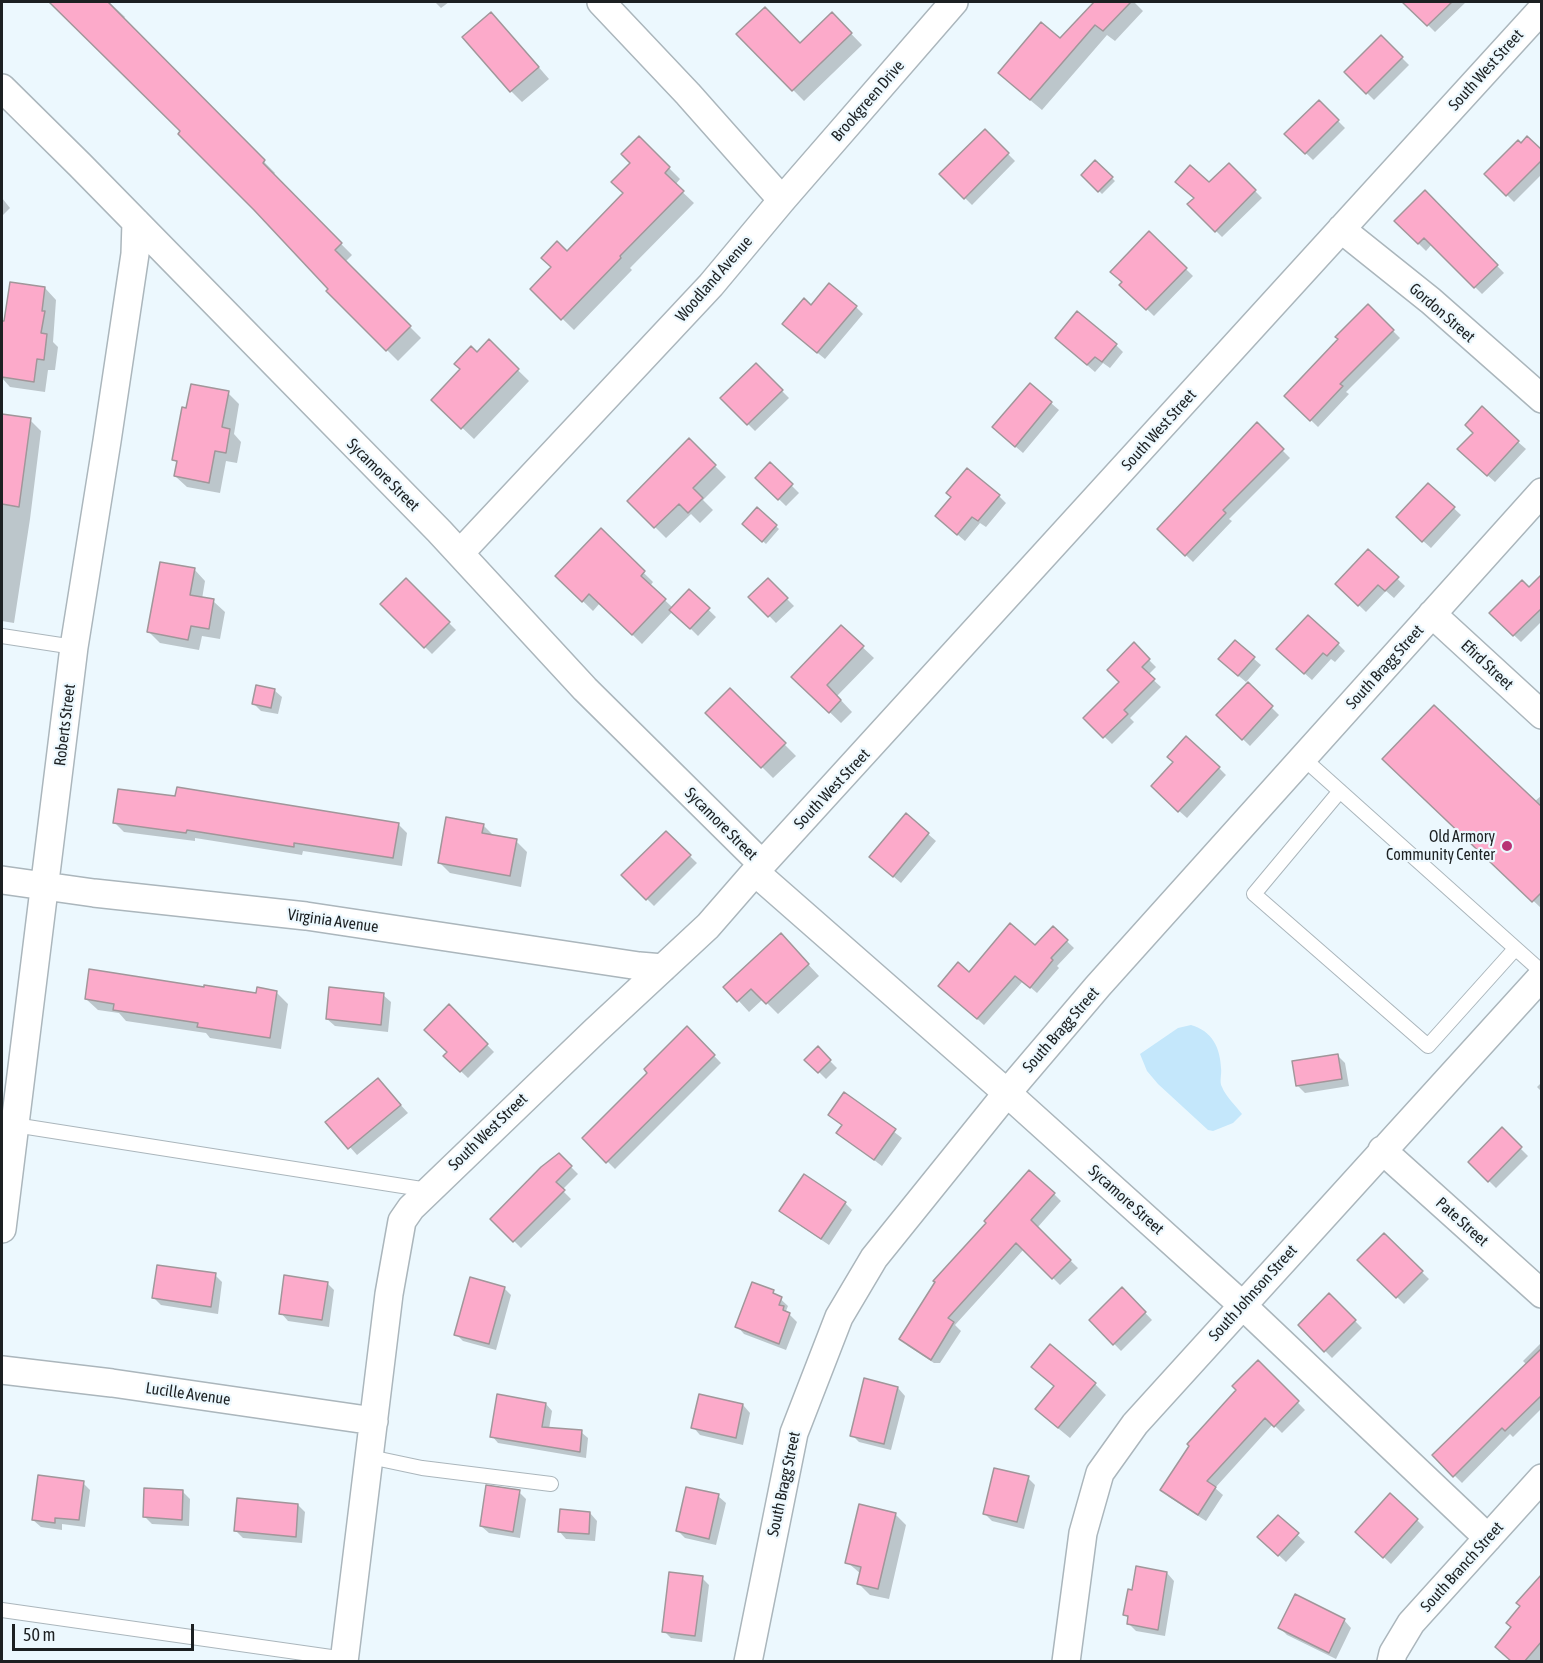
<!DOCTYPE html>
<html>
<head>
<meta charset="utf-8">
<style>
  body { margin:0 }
  #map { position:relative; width:1543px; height:1663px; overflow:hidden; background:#ecf8fe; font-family:"Asap Condensed",sans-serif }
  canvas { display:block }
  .frame { position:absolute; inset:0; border:3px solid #1c2022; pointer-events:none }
  .scale { position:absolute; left:12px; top:1624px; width:182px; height:27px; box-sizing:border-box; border:3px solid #1c2022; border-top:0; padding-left:8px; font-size:18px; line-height:21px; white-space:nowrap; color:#1c2022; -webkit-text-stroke:4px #ecf8fe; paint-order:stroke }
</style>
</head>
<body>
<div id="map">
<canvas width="1543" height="1663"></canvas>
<div class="frame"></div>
<div class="scale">50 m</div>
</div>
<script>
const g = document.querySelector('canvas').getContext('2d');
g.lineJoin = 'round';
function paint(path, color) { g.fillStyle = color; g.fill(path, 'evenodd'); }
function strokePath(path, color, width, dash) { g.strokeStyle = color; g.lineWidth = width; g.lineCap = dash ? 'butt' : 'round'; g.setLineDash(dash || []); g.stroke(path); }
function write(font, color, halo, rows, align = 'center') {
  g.font = font + ' "Asap Condensed",sans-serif'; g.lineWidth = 4.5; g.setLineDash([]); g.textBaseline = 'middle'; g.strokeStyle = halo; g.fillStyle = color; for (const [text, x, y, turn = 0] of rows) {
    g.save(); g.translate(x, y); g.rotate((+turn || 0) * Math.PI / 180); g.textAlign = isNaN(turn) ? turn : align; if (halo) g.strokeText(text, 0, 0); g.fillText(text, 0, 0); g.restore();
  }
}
paint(new Path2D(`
  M1191,1025C1212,1031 1220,1047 1221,1068C1222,1074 1219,1082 1222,1087C1226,1097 1236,1106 1242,1114L1233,1123L1213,1131L1208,1130L1158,1084L1147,1071L1140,1054L1178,1028Z`), '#c4e7fb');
paint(new Path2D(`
  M51,2H109L125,17L123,19L275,173L273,175L352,255L345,262L421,338L398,361L328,291L330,289L182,131Z
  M435,2H449L441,8Z
  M1091,2H1134L1143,11L1115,41L1107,35L1042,110L1011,84L1060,40L1094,4Z
  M1414,2H1466L1435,32L1409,6Z
  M832,14L862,45L804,101L738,34L800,45Z
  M502,25L549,79L522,102L511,91Z
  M1381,37L1409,65L1374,100L1346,72Z
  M1319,102L1345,128L1313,160L1286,134Z
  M985,131L1015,161L972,205L941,174Z
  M639,138L680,179L675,185L694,203L630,268L632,270L574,330L532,289L625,193Z
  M1542,152V174L1514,202L1486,174Z
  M1095,162L1115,181L1102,194L1083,175Z
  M1229,165L1262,198L1222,237L1189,204Z
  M1425,192L1504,273L1482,294L1432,244L1426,251L1396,221Z
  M2,198L10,208L2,216Z
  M1149,233L1193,276L1154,316L1122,285Z
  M45,288L56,300L53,342L58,347L55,370H48L45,392L10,387L2,378V323H6Z
  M1368,306L1400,338L1346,392L1349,394L1318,427L1286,396L1340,339Z
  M812,307H856L863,314L825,359L791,331Z
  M489,342L529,381L474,439L433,400Z
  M1064,345H1116L1123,352L1110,368L1103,363L1095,372Z
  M756,365L789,398L755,431L722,398Z
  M1030,385L1059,410L1023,453L1001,434Z
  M228,393L239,404L234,434L241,442L237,463L226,461L220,493L187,487L175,476L178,464L174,460L187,409Z
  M2,415L29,419L41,431L30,519L14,623L2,621Z
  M1257,425L1290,458L1229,519L1232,521L1193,562L1159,529Z
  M689,440L726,477L703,500L713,510L700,523L691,514L666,538L629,501Z
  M1518,442L1526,449L1495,482L1467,457Z
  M770,464L799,493L786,506L757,478Z
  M1429,485L1461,515L1431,548L1405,525Z
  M999,496L1006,503L986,527L980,523L965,541L944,523Z
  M757,509L779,529L766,544L744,524Z
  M601,531L653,582L650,586L673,608L689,591L716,617L698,636L673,611L642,644L600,603L593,611L557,576Z
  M1368,551L1405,586L1394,598L1386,591L1366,612L1337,584Z
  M194,569L205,581L202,599L213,601L225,612L220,639L202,636L199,650L160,643L149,632Z
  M1542,576V621L1521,642L1491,613L1529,589Z
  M406,580L456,630L432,654L382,604Z
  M768,580L794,606L776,623L751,597Z
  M841,627L874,658L837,696L852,712L841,723L793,677Z
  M1338,644L1345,651L1335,662L1331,659L1312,680L1286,657Z
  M1134,645L1156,667L1148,675L1161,687L1130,718L1134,722L1112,744L1085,718L1121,682Z
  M1253,658L1261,665L1246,682L1228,667Z
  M1248,684L1279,715L1250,746L1218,715Z
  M274,690L282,697L278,714L261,711L253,703Z
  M730,690L796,756L773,778L708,713Z
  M1219,768L1226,775L1187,818L1160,794Z
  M1399,774L1534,802L1542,795V909Z
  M906,815L936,841L901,883L879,864Z
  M115,823L398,824L407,833L402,866L303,851L302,855L195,838V841L124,832Z
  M483,825L494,836L516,841L527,852L521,887L450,873L439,862Z
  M666,833L697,863L654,906L623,875Z
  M1053,928L1074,948L1057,966L1059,968L1037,993L1023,981L984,1025L947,992L969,974L1035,947Z
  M792,947L819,976L778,1014L763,999L749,1012L738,1000Z
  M276,992L288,1004L281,1049L210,1038L206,1033L126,1021L119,1013L98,1010L86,999L257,995Z
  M383,995L391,1002L388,1032L335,1026L327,1019Z
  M449,1006L494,1052L468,1078L445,1056L449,1053Z
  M687,1028L721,1063L615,1169L584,1138L649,1073Z
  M818,1049L837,1068L826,1079L807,1060Z
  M1337,1055L1345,1063L1349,1086L1305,1093L1298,1086Z
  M378,1080L408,1113L357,1155L328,1122Z
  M1542,1082V1092L1537,1087Z
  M844,1094L902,1138L882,1166L838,1133L843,1126L830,1114Z
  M1502,1130L1528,1156L1496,1188L1470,1162Z
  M559,1155L578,1174L562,1190L571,1199L521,1248L492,1219Z
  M1054,1194L1061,1201L1037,1228L1078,1268L1060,1285L1024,1249L955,1325L961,1331L940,1363H934L908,1346L901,1339L988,1223Z
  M845,1203L852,1210L829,1245L789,1218L781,1210Z
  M1384,1235L1429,1279L1404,1304L1360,1260Z
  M215,1275L222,1282L218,1314L161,1305L154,1298Z
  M327,1283L334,1290L329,1327L288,1321L281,1313Z
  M504,1288L511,1295L496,1350L463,1341L456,1334Z
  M1122,1289L1152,1320L1121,1351L1091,1320Z
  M773,1292L788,1306L786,1311L797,1322L786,1350L744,1334L737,1326Z
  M1329,1295L1362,1328L1332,1358L1300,1325Z
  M1542,1342V1408L1513,1437L1510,1434L1462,1483L1434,1455L1527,1365L1523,1361Z
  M1258,1362L1305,1410L1282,1433L1273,1424L1215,1488L1223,1495L1206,1521L1169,1497L1161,1490Z
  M1033,1367L1095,1384L1106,1395L1070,1438L1048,1420L1055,1387Z
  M898,1388L905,1396L891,1450L859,1442L852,1435Z
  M546,1404L552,1411L549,1429L581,1432L588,1438L586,1458L498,1443L492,1436Z
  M743,1405L750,1413L743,1445L700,1435L693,1427Z
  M1028,1478L1035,1485L1024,1529L992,1521L984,1513Z
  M83,1483L90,1490L85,1527L62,1524V1530L41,1527L33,1520Z
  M183,1492L190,1499L189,1526L152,1524L145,1517Z
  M519,1492L526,1499L520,1538L489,1533L481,1526Z
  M718,1496L726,1503L716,1545L685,1538L678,1531Z
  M298,1505L305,1512L302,1543L243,1538L236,1531Z
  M590,1513L597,1521L595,1541L566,1539L559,1531Z
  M895,1514L906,1525L889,1599L870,1595L859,1584L861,1574L847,1562Z
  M1278,1517L1305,1542L1286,1562L1267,1544Z
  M1417,1520L1424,1527L1391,1564L1365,1539Z
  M1167,1573L1174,1581L1165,1636L1136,1631L1128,1623L1129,1619L1125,1615L1133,1592Z
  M1542,1575V1662H1513V1628L1522,1606Z
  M702,1578L709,1585L702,1642L671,1638L664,1631Z
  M1344,1620L1351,1628L1336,1659L1287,1635L1280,1628Z`), '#0003');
const building = new Path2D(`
  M49,2H108L265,160L263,163L342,243L335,250L411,326L386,351L326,291L328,289L254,210L178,134L180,131Z
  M1094,2H1131L1103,31L1095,25L1030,100L998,73L1041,22L1060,38Z
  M1402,2H1452L1427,26Z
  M765,7L800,43L832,12L852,33L792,91L736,34Z
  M491,12L539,67L510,92L462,37Z
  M1381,35L1403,57L1366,94L1344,72Z
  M1319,100L1339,120L1305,154L1284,134Z
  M985,129L1009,153L964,199L939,174Z
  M639,136L670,167L665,173L684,191L620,256L621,258L561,320L530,289L551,267L541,258L557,241L567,251L623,193L611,182L630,163L621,154Z
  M1527,136L1542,150V160L1506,196L1484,174L1518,140L1521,143Z
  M1095,160L1113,177L1098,192L1081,175Z
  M1229,163L1256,190L1215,232L1187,204L1194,198L1175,182L1190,165L1209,182Z
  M1425,190L1498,265L1474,288L1424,238L1418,244L1394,221Z
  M1149,231L1187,268L1146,310L1119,285L1122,282L1110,272Z
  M10,282L45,287L42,311H45L41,333L47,334L44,360L37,359L34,382L2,377V321H4Z
  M829,283L857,306L817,353L782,324L804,298L811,305Z
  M1368,304L1394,330L1340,384L1343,386L1310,421L1284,396L1338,339L1335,337Z
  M1077,311L1117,344L1102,362L1095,357L1087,365L1055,338Z
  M489,339L519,369L461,429L431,400L460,369L454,364L471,346L477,352Z
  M756,363L783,390L747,425L720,398Z
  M1030,383L1052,402L1015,447L992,427Z
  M191,384L229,391L222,427L230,429L226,453L215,451L209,483L174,476L177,461L172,460L182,407L186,408Z
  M1482,406L1519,441L1487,476L1457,449L1473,433L1465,425Z
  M2,414L31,418L19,507L2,504Z
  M1257,422L1284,449L1223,510L1226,513L1185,556L1157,529Z
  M689,438L716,465L693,488L703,498L688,513L679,504L654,528L627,501Z
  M770,462L793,484L778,500L755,478Z
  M967,468L1000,495L978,521L972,517L957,535L935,516L951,497L946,493Z
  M1428,483L1455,507L1422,542L1396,517Z
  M757,507L777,525L762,542L742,524Z
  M601,528L645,571L641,576L666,599L632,635L589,594L582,602L555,576Z
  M1368,549L1399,577L1385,591L1378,585L1358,606L1335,584Z
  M160,562L195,568L190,595L214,599L209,629L191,626L188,640L147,632Z
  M1542,574V608L1513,636L1489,613L1522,580L1529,587Z
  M406,578L450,622L424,648L380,604Z
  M768,578L788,598L768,617L748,597Z
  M689,589L710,608L690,629L669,610Z
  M1308,615L1339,643L1327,656L1323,653L1304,674L1276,649Z
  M841,625L864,646L827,685L841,700L829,713L791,677Z
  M1235,640L1255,657L1238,676L1218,659Z
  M1134,642L1150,659L1142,667L1155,679L1124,710L1128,714L1103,738L1083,718L1119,682L1107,670Z
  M1248,682L1273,706L1242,740L1216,715Z
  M256,685L275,689L271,708L252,704Z
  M730,688L786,743L761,768L705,713Z
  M1434,705L1542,807V892L1532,902L1382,759Z
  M1186,736L1220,767L1178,812L1151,786L1173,762L1167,757Z
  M177,787L399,823L393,858L294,843V847L187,830L186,833L113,823L118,789L175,796Z
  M906,813L929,833L893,877L869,857Z
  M446,817L484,824L482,833L517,839L510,876L438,863Z
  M666,831L691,855L646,900L621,875Z
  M1010,923L1035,945L1053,926L1068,940L1051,958L1053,960L1030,988L1015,976L977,1019L938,986L958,962L969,972Z
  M781,933L809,964L766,1004L751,989L737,1002L723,987Z
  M89,969L204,987V985L256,993L257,987L277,991L270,1038L197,1027L198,1023L113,1010L114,1004L85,999Z
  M329,987L384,993L381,1025L326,1019Z
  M449,1004L488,1044L460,1072L443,1056L447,1052L424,1030Z
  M687,1026L715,1055L606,1163L582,1138L647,1073L644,1069Z
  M818,1046L831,1060L818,1073L804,1060Z
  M1338,1054L1342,1079L1296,1086L1292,1061Z
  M378,1078L401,1105L348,1149L325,1122Z
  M844,1092L896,1129L874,1160L836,1133L842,1125L828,1115Z
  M1502,1127L1522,1147L1488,1182L1468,1162Z
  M559,1153L572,1166L556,1182L565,1190L513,1242L490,1219L541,1167Z
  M1029,1170L1055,1193L1031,1220L1071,1260L1052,1279L1016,1243L948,1318L954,1322L931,1360L899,1339L935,1282L933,1281L986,1223L984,1221Z
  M804,1174L846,1202L821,1239L779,1211Z
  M1384,1233L1423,1271L1396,1298L1357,1260Z
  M157,1265L216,1273L211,1307L152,1298Z
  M284,1275L328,1282L322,1320L279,1314Z
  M470,1277L505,1287L489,1344L454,1335Z
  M752,1282L774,1290L773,1293L782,1297L779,1305L784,1306L783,1310L790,1313L779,1344L735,1327Z
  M1122,1287L1146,1312L1113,1345L1089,1320Z
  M1329,1293L1356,1320L1324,1352L1298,1325Z
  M1050,1344L1096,1383L1058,1428L1035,1409L1054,1386L1031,1367Z
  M1542,1348V1395L1505,1431L1502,1428L1453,1477L1432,1455Z
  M1258,1360L1299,1401L1274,1427L1265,1418L1207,1481L1216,1487L1198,1515L1160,1490L1189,1446L1187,1444L1236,1390L1232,1386Z
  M864,1378L898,1387L884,1444L850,1436Z
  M497,1394L546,1403L542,1427L582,1430L580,1452L490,1437Z
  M699,1394L743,1404L736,1438L691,1428Z
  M994,1468L1029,1476L1017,1522L983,1514Z
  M38,1475L84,1481L79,1520L55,1518V1523L32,1520Z
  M486,1485L520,1490L513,1532L480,1526Z
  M686,1487L719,1494L709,1539L676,1531Z
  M144,1488L183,1490L182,1520L143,1517Z
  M1390,1493L1418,1519L1383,1558L1355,1532Z
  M237,1498L298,1504L296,1537L234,1531Z
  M859,1504L896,1513L878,1589L857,1584L861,1567L845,1563Z
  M560,1509L590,1512L589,1534L558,1532Z
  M1278,1515L1299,1533L1278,1556L1257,1537Z
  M1136,1566L1167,1572L1158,1630L1127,1624L1128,1616L1123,1615L1128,1589L1132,1590Z
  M669,1572L703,1576L695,1636L662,1632Z
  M1542,1574V1641L1524,1662H1512L1495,1647L1511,1627L1506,1623L1520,1606L1516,1603Z
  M1295,1594L1345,1619L1329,1653L1278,1628Z`);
paint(building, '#fcaaca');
strokePath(building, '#a1969a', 1.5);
const lane = new Path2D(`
  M2,636L74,647
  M1303,758L1542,972
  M1340,791L1254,894L1428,1046L1515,949
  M2,1123L428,1190
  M370,1457L422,1468L551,1484
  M2,1610L345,1659`);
const street = new Path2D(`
  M601,2L688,94L782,200
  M2,88L80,165L439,531L585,689L762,864
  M1341,229L1431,301L1542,399
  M460,553L711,285L782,200L954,2
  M1432,614L1542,715
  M755,872L1007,1093L1241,1304L1488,1538
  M2,880L94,893L306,916L639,966L663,968
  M1382,1150L1542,1294
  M2,1229L74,647L107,441L135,254L136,222
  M2,1370L112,1383L374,1421
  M344,1662L389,1294L402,1221L411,1208L595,1031L708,926L755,872L1542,9
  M748,1662L794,1433L839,1317L874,1258L1007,1093L1098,986L1542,492
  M1066,1662L1083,1533L1100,1473L1135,1424L1542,976
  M1391,1662L1393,1653L1411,1623L1542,1478`);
strokePath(lane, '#abb6bc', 16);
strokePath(street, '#abb6bc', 30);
strokePath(lane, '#fff', 14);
strokePath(street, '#fff', 27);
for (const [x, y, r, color] of [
  [1507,846,6,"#b83275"]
]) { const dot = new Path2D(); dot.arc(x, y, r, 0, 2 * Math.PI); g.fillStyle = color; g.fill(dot); strokePath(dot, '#ecf8fe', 2); }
write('16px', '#1c2022', '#ecf8fe', [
  ["South West Street",1486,70,-48],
  ["Brookgreen Drive",868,101,-49],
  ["Woodland Avenue",714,279,-49],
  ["Gordon Street",1442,313,41],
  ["South West Street",1159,430,-48],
  ["Sycamore Street",383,475,45],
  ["Efird Street",1487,665,43],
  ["South Bragg Street",1385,667,-48],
  ["Roberts Street",65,725,-83],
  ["South West Street",832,789,-47],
  ["Sycamore Street",721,824,45],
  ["Virginia Avenue",333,921,8],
  ["South Bragg Street",1061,1030,-49],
  ["South West Street",488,1132,-44],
  ["Sycamore Street",1126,1200,42],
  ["Pate Street",1462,1222,42],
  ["South Johnson Street",1253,1293,-48],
  ["Lucille Avenue",188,1394,8],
  ["South Bragg Street",784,1484,-78],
  ["South Branch Street",1462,1567,-48]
]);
write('16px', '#1c2022', '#ecf8fe', [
  ["Old Armory",1495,837],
  ["Community Center",1495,855]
], 'right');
</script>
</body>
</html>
